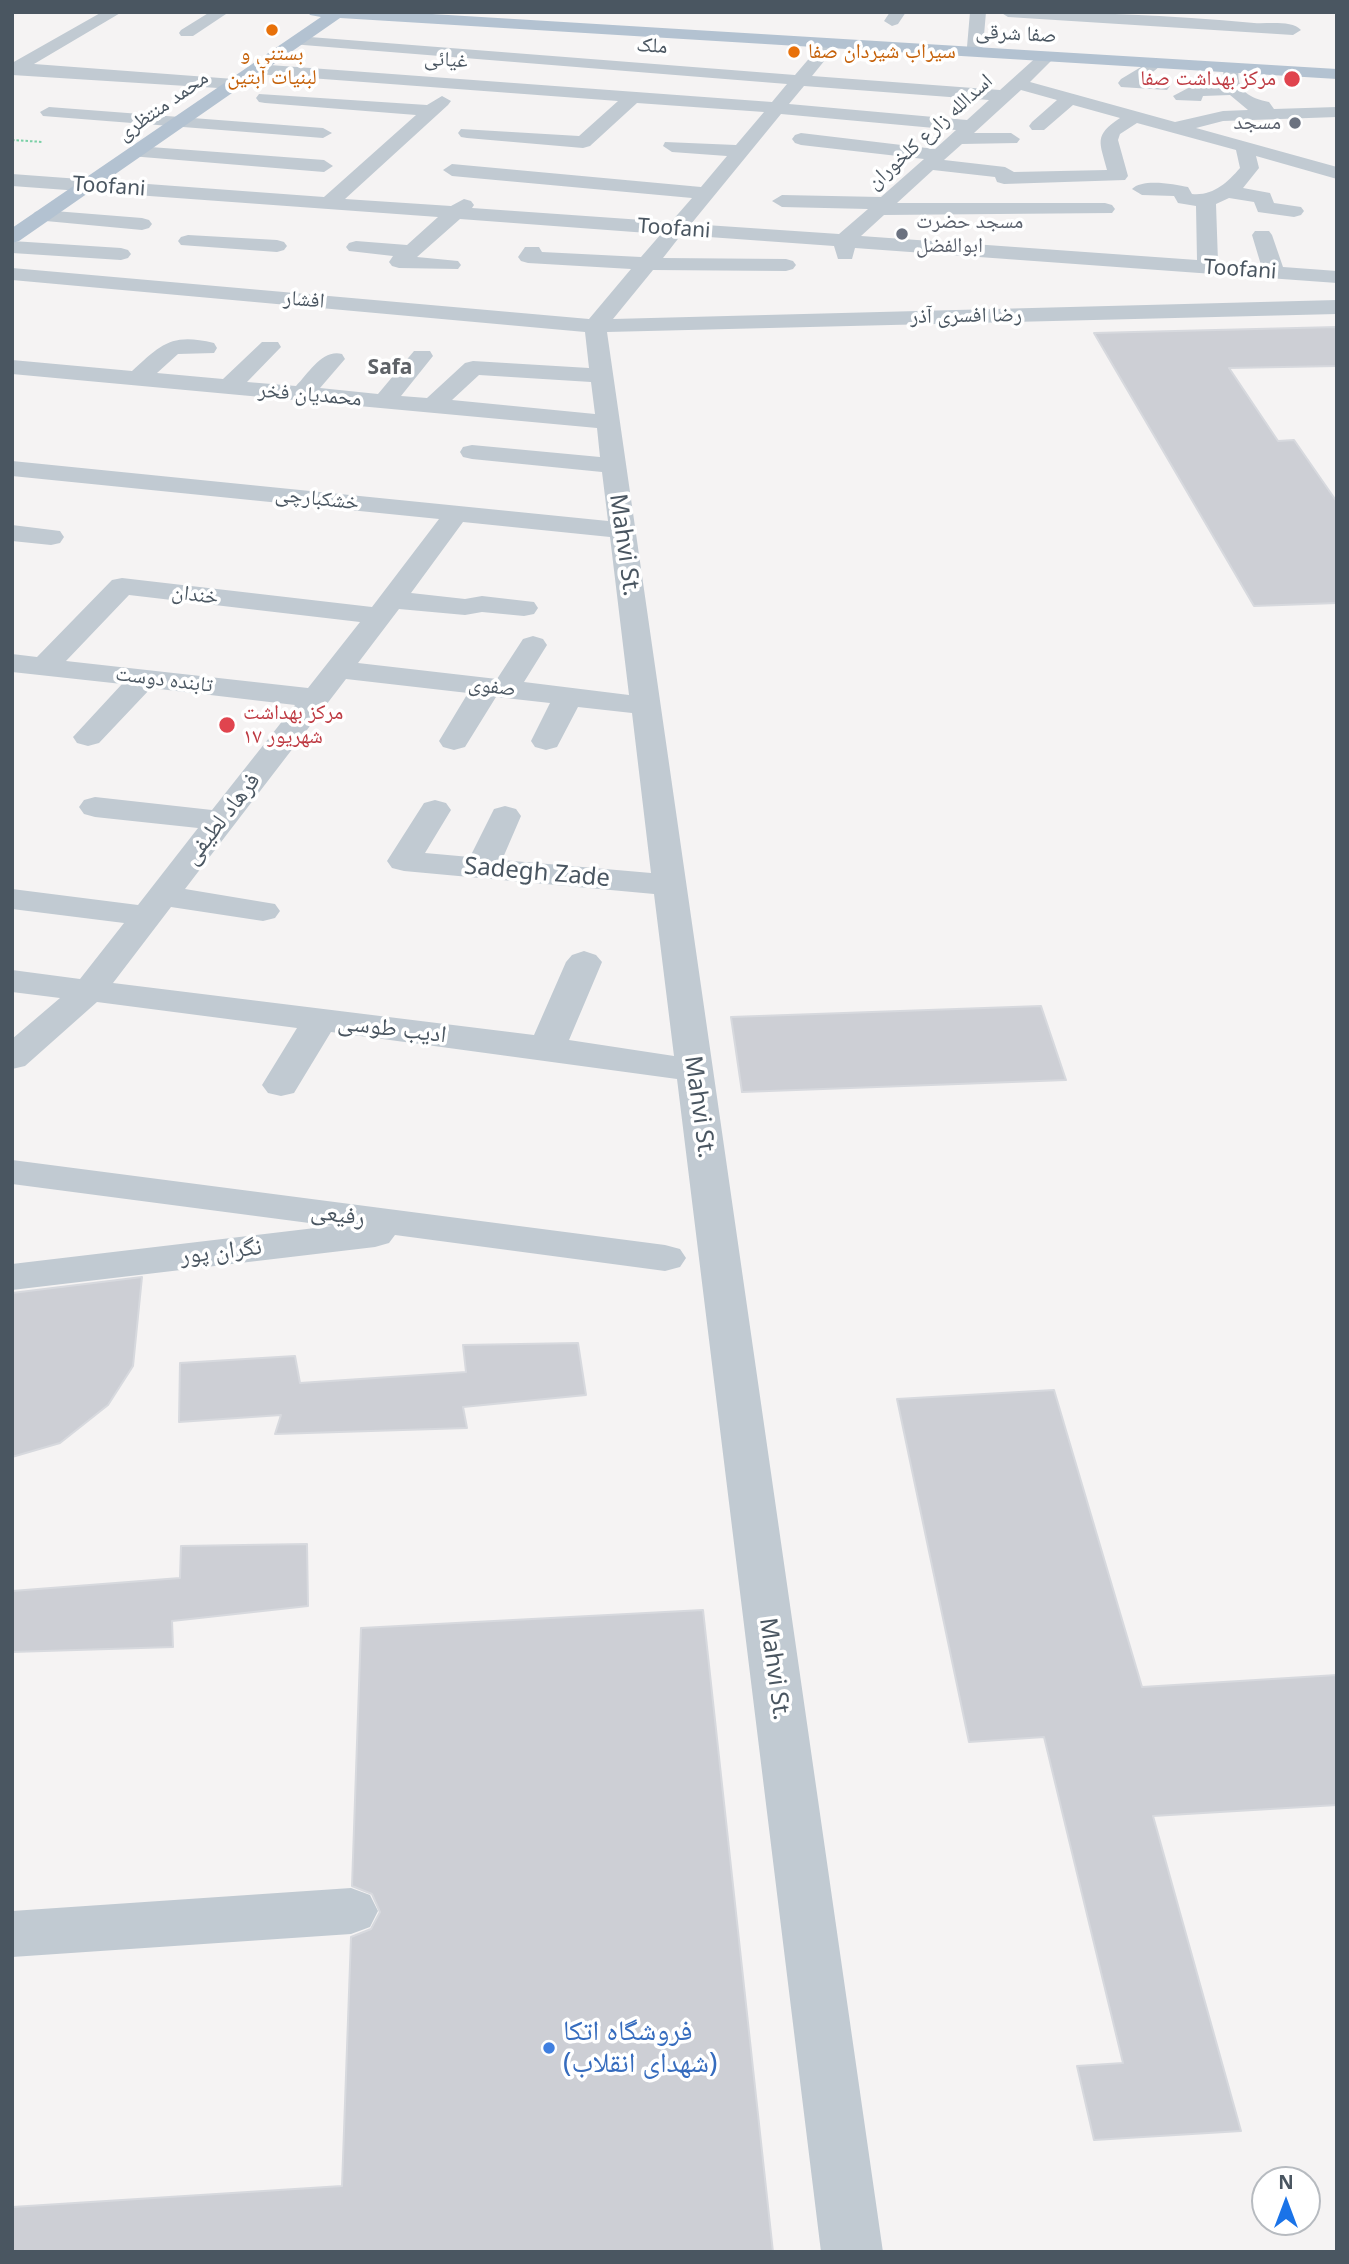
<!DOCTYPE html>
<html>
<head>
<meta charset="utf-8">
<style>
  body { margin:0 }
  #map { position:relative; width:1349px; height:2264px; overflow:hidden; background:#f5f3f3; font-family:"Noto Sans",sans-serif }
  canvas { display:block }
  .frame { position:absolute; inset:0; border:14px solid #4a5661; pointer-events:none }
  .north { position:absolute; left:1251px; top:2166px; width:70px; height:70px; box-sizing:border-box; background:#fff; border:2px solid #b7bbc0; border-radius:50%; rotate:0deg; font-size:19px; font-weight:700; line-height:28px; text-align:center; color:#4a5661 }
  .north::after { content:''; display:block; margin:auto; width:24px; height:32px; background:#1a73e8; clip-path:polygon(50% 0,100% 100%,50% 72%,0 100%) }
</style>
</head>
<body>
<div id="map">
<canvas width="1349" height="2264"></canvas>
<div class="frame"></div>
<div class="north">N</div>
</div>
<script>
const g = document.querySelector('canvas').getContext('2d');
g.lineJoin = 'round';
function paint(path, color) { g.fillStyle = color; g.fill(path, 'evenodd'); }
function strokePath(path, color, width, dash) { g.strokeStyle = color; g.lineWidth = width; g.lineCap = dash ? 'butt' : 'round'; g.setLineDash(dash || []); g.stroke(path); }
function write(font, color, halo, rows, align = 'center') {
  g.font = font + ' "Noto Sans","Noto Naskh Arabic",sans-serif'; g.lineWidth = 7; g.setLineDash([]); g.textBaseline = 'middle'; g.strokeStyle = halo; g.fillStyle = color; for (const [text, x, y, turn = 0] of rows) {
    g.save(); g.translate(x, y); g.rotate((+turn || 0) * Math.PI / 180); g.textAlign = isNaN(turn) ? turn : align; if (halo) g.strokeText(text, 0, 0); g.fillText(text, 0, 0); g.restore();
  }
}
const building = new Path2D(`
  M1337,327V366L1229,368L1278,441L1294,440L1337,502V603L1254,606L1094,333Z
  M1041,1006L1066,1080L742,1092L731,1017Z
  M142,1277L133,1366L108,1405L60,1443L12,1457V1293Z
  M578,1343L586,1395L463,1407L467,1428L275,1434L281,1415L179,1422L180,1363L295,1356L300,1383L466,1372L463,1345Z
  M1054,1390L1142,1687L1337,1675V1805L1153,1816L1241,2131L1094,2140L1077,2066L1123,2063L1044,1737L969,1742L897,1399Z
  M307,1544L308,1606L172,1621L173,1647L12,1652V1591L180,1578L181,1546Z
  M703,1610L773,2252H12V2207L342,2186L351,1937L371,1929L380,1912L372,1894L352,1886L361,1628Z`);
paint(building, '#cdcfd5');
strokePath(building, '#d7d9de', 2);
strokePath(new Path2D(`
  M12,140L43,142`), '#7ad0a6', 2, [2.5, 2]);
paint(new Path2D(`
  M102,12H122L34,64L234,79L243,84L234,89L12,75V63Z
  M210,12H229L193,36H181L179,33L181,30Z
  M890,12H906L898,24L892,26L884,21Z
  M970,12H986L983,47L975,52L967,47Z
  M1000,12C1085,12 1171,15 1254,23C1268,24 1292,20 1301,30L1293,35L1008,17Z
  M297,36L795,75L824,41L830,39L838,44L812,76L1000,90L1041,53L1047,52L1055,57L1030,82L1175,122L1223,111L1248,110L1230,95L1203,96L1201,101L1176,100L1173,96L1192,86L1224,85L1223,68L1231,63L1239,68C1235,92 1251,98 1269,102L1274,109L1337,107V117L1223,121L1196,128L1337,167V179L1256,156L1259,168L1243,188L1270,193L1274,203L1301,207L1304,211L1301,215L1294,217L1258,212L1254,202L1229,198L1216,204L1218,262L1261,265L1252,235L1255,231H1269L1272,235L1283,267L1337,271V283L855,248L852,259H838L834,246L681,235L663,258L786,259L793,261L796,265L793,269L786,271L653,270L613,319L1337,300V314L607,332L883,2252H821L677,1079L331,1032L294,1093L281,1096L268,1093L262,1085L297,1028L97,1002L25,1066L12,1069V1039L60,998L12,992V970L80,979L124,923L12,909V889L138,905L198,828L95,817L84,814L79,807L84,800L95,797L212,810L295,705L151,688L99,743L88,746L77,743L73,737L122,684L12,672V654L37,657L112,580L122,578L372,607L439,519L12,476V461L608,521L602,472L472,459L463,457L460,452L463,447L472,445L600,457L597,428L12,374V360L132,371C162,344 171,333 214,343L217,348L214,353L178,354L157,373L223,379L262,342H278L281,347L247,382L296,386C309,373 322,349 342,354L345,359L320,388L378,394L414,351H430L433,356L401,396L427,398L465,363L473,361L589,368L585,332L12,280V268L589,319L631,269L528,263L521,261L518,257L525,247H539L542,252L641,257L661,234L460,219L417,257L458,261L461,265L458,269L399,268L392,266L389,262L393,256L349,251L346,247L349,243L356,241L407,245L438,217L12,186V174L324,197L416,115L265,103L259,102L256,98L259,94L427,105L442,96L451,101L448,105L345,199L451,206L464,199L471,201L474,205L472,208L671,222L692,198L452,176L443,170L452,164L701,187L727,156L672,152L663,146L665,142L736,145L764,112L637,103L590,146L583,148L467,138L461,137L458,133L461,129L579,136L618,101L256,74L248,69L256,64L772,102L787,84L291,44L289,41ZM804,86L989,100L967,120L789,104ZM1021,90L1057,100L1032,122L1029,126L1032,130H1044L1073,105L1120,118C1093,136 1100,142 1107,170L1014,172L1005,167L944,160L962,144L1017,143L1020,139L1011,133H974ZM781,114L956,130L935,149L801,133L795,135L792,139L795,143L801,145L924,159L881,197L782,195L772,201L782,207L868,209L839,234L691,224ZM1137,123L1236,150L1240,168C1227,183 1213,196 1192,194L1188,187C1174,184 1142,178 1132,189L1142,195L1174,196L1178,203L1196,206L1197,260L861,236L884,215L1112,213L1115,209L1112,205L1105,203H897L933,170L995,177L997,182L1004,184L1125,180L1128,176L1118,140L1120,134ZM479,375L591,382L595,414L452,400ZM463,522L610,537L629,695L524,682L547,645L543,639L533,636L523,639L497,679L358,663L399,609L465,615L482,612L524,616L534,614L538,608L534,602L482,596L465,599L411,593ZM129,595L360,622L308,688L66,661ZM346,679L468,693L439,741L443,747L454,750L465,747L496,697L550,703L531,741L535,747L546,750L557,747L578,707L632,713L651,873L502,860L521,816L516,809L505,806L494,809L470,857L425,853L451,810L446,803L435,800L424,803L387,861L392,868L404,871L654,894L674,1056L569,1040L602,962L596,955L584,951L572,955L566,962L534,1035L113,983L171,907L263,921L275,918L280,911L275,904L185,889Z
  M1156,58L1164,63L1144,79L1167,82L1170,86L1167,90L1121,87L1118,83L1121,79Z
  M49,107L323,128L332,133L323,138L43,116L40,112Z
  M137,146L324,160L333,166L324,172L130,156L128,152L130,148Z
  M42,210L142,218L149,220L152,224L149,228L142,230L35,220L32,216L35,212Z
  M188,235L277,240L284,242L287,246L284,250L277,252L181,245L178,241L181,237Z
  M12,241L121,248L128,250L131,254L128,258L121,260L12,253Z
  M12,525L60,531L64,537L60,543L51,545L12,541Z
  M12,1160L665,1245L680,1249L686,1258L680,1267L665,1271L395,1235L389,1243L375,1247L12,1290V1264L332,1226L12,1184Z
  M351,1888L370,1895L378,1911L370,1927L351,1934L12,1957V1911Z`), '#c1cad2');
paint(new Path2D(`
  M308,12H399L1337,69V79L340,18L19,241L12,243V228L321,17L310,15Z`), '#b3c2d1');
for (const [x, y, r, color] of [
  [272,30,7,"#e8710a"],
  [794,52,7,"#e8710a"],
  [1292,79,9,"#e0444e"],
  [1295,123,7,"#6b7280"],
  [902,234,7,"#6b7280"],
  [227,725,9,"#e0444e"],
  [549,2048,7,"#3f7fe0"]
]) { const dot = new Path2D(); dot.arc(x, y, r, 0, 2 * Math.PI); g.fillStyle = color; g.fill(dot); strokePath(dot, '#fff', 2.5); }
write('21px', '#4a5661', '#fff', [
  ["صفا شرقی",1016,34,3],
  ["ملک",652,46,4],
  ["غیائی",446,60,4],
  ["محمد منتظری",163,106,-35],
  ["اسدالله زارع کلخوران",930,132,-42],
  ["Toofani",109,187,4],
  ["Toofani",674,229,4],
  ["Toofani",1240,270,4],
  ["افشار",304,300,5],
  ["رضا افسری آذر",966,316,-1],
  ["محمدیان فخر",310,395,5],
  ["خشکبارچی",317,499,6],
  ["خندان",195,595,7],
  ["تابنده دوست",164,680,7],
  ["صفوی",492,687,7]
]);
write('21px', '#c56008', '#fff', [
  ["سیراب شیردان صفا",808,52],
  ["بستنی و",272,54,"center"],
  ["لبنیات آبتین",272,78,"center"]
], 'left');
write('21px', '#be3a42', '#fff', [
  ["مرکز بهداشت صفا",1276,79],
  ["مرکز بهداشت",243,713,"left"],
  ["۱۷ شهریور",243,737,"left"]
], 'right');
write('21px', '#5b616d', '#fff', [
  ["مسجد",1281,123],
  ["مسجد حضرت",916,222,"left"],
  ["ابوالفضل",916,246,"left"]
], 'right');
write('bold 21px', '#5f6368', '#fff', [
  ["Safa",390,368]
]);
write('24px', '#4a5661', '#fff', [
  ["Mahvi St.",624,545,82],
  ["فرهاد لطیفی",222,819,-52],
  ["Sadegh Zade",537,873,5],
  ["ادیب طوسی",392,1029,7],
  ["Mahvi St.",699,1107,82],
  ["رفیعی",338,1215,8],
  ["نگران پور",221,1252,-7],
  ["Mahvi St.",774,1669,82]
]);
write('28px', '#366cbe', '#fff', [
  ["فروشگاه اتکا",563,2032],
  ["(شهدای انقلاب)",563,2064]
], 'left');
</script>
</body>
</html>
